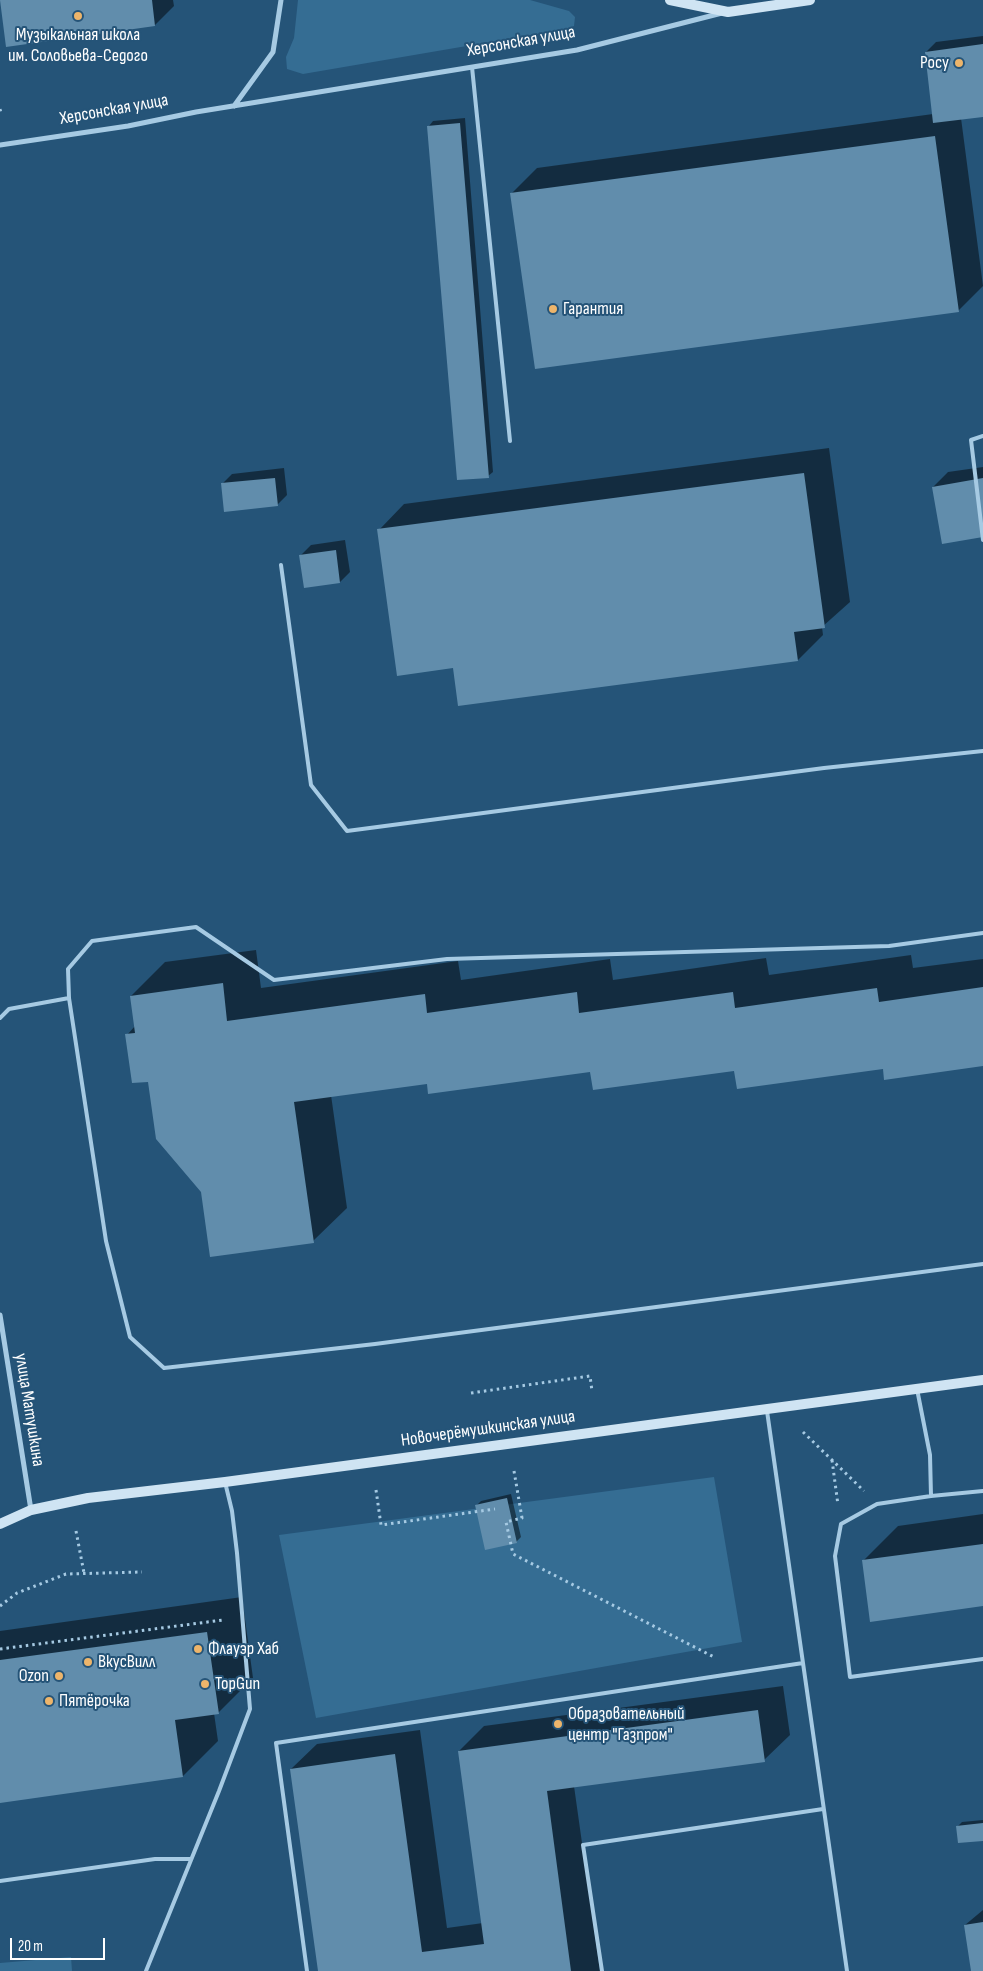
<!DOCTYPE html>
<html>
<head>
<meta charset="utf-8">
<style>
  body { margin:0 }
  #map { position:relative; width:983px; height:1971px; overflow:hidden; background:#255478; font-family:"Sofia Sans Condensed",sans-serif }
  canvas { display:block }
  .scale { position:absolute; left:10px; top:1938px; width:95px; height:22px; box-sizing:border-box; border:2px solid #fff; border-top:0; padding-left:6px; font-size:15px; line-height:18px; white-space:nowrap; color:#fff; -webkit-text-stroke:4px #255478; paint-order:stroke }
</style>
</head>
<body>
<div id="map">
<canvas width="983" height="1971"></canvas>
<div class="scale">20 m</div>
</div>
<script>
const g = document.querySelector('canvas').getContext('2d');
g.lineJoin = 'round';
function paint(path, color) { g.fillStyle = color; g.fill(path, 'evenodd'); }
function strokePath(path, color, width, dash) { g.strokeStyle = color; g.lineWidth = width; g.lineCap = dash ? 'butt' : 'round'; g.setLineDash(dash || []); g.stroke(path); }
function write(font, color, halo, rows, align = 'center') {
  g.font = font + ' "Sofia Sans Condensed",sans-serif'; g.lineWidth = 4; g.setLineDash([]); g.textBaseline = 'middle'; g.strokeStyle = halo; g.fillStyle = color; for (const [text, x, y, turn = 0] of rows) {
    g.save(); g.translate(x, y); g.rotate((+turn || 0) * Math.PI / 180); g.textAlign = isNaN(turn) ? turn : align; if (halo) g.strokeText(text, 0, 0); g.fillText(text, 0, 0); g.restore();
  }
}
paint(new Path2D(`
  M298,0H530L569,11L575,17L574,26L566,29L303,74L287,69L286,57L294,38Z
  M714,1477L742,1642L316,1718L279,1535Z
  M71,1957L72,1971H0V1963Z`), '#356d93');
paint(new Path2D(`
  M0,0H173L174,6L155,25Z
  M983,36V115L961,118L983,286L958,311L512,193L537,168L933,114L926,52L936,42Z
  M465,118L493,472L488,476L429,126L433,121Z
  M829,448L850,602L822,627L823,635L798,660L454,667L379,530L404,504Z
  M983,467V536L933,487L948,472Z
  M284,468L287,495L277,505L222,484L232,474Z
  M345,540L350,572L340,582L301,555L311,545Z
  M256,950L261,988L458,961L461,980L610,959L613,980L766,958L769,975L911,955L913,968L983,959V1065L591,1070L428,1082L331,1095L347,1208L313,1241L202,1191L127,1035L135,1026L131,996L165,962Z
  M511,1494L521,1537L516,1542L477,1505L481,1501Z
  M983,1514V1605L863,1561L898,1526Z
  M242,1597L253,1678L218,1713H214L218,1741L183,1776L0,1802V1631Z
  M783,1686L790,1735L764,1760L574,1786L600,1971H319L291,1769L317,1744L420,1730L447,1928L483,1923L459,1751L484,1726Z
  M983,1820V1840L957,1827L962,1822Z
  M983,1910V1971H972L965,1925Z`), '#0007');
paint(new Path2D(`
  M0,0H152L155,26L6,47Z
  M983,44V117L933,123L925,52Z
  M460,123L489,478L457,480L427,126Z
  M935,136L959,312L535,369L510,193Z
  M804,473L825,628L794,632L798,661L458,706L453,668L397,676L377,529Z
  M275,478L278,506L224,512L221,483Z
  M983,478V537L942,544L932,487Z
  M336,550L340,583L304,588L299,555Z
  M223,983L227,1021L425,994L427,1013L577,992L579,1013L733,992L735,1008L877,988L879,1002L983,987V1066L884,1080L883,1069L737,1089L734,1071L593,1090L590,1072L428,1094L427,1084L294,1102L314,1243L210,1257L201,1192L156,1139L148,1082L132,1083L125,1034L135,1033L130,996Z
  M507,1498L517,1543L485,1550L475,1505Z
  M983,1544V1606L870,1622L862,1560Z
  M207,1632L219,1714L175,1720L183,1777L0,1803V1660Z
  M758,1710L765,1762L547,1791L571,1971H318L290,1769L395,1754L422,1952L484,1944L458,1751Z
  M983,1823V1841L958,1843L956,1826Z
  M983,1922V1971H971L964,1925Z`), '#618dac');
strokePath(new Path2D(`
  M0,109L1,113
  M471,1393L590,1376L592,1391
  M803,1432L864,1491
  M832,1460L838,1505
  M514,1471L522,1518L506,1522L513,1554L714,1657
  M376,1490L381,1525L495,1509
  M76,1531L84,1573
  M0,1606L17,1593L66,1574L142,1572
  M0,1649L223,1620`), '#a6cae3', 3, [2.5, 4]);
strokePath(new Path2D(`
  M472,67L510,441
  M983,436L971,440L983,540
  M281,565L311,785L347,831L824,768L983,751
  M69,998L68,969L92,941L196,927L274,980L447,959L889,946L983,933
  M0,1018L9,1009L69,998L106,1241L130,1337L164,1368L375,1344L983,1264
  M917,1389L930,1455L931,1496L983,1491
  M767,1411L847,1971
  M931,1496L877,1504L841,1524L835,1556L850,1677L983,1659
  M0,1881L155,1859H191
  M146,1971L219,1791L250,1709L237,1553L232,1511L225,1482
  M307,1971L276,1743L803,1663
  M602,1971L583,1845L823,1809`), '#a6cae3', 4);
strokePath(new Path2D(`
  M234,106L273,52L281,0
  M0,145L128,126L196,112L577,50L722,13
  M0,1315L31,1510`), '#a6cae3', 5);
strokePath(new Path2D(`
  M670,0L728,12L810,0
  M0,1524L31,1510L88,1498L225,1482L983,1380`), '#cfe4f3', 10);
for (const [x, y, r, color] of [
  [78,16,5,"#edb56b"],
  [959,63,5,"#edb56b"],
  [553,309,5,"#edb56b"],
  [198,1649,5,"#edb56b"],
  [88,1662,5,"#edb56b"],
  [59,1676,5,"#edb56b"],
  [205,1684,5,"#edb56b"],
  [49,1701,5,"#edb56b"],
  [558,1724,5,"#edb56b"]
]) { const dot = new Path2D(); dot.arc(x, y, r, 0, 2 * Math.PI); g.fillStyle = color; g.fill(dot); strokePath(dot, '#255478', 2); }
write('18px', '#fff', '#255478', [
  ["Музыкальная школа",78,35,"center"],
  ["им. Соловьева-Седого",78,56,"center"],
  ["Росу",949,63,"right"],
  ["Гарантия",563,309],
  ["Флауэр Хаб",208,1649],
  ["ВкусВилл",98,1662],
  ["Ozon",49,1676,"right"],
  ["TopGun",215,1684],
  ["Пятёрочка",59,1701],
  ["Образовательный",568,1714],
  ["центр \"Газпром\"",568,1735]
], 'left');
write('18px', '#fff', '#255478', [
  ["Херсонская улица",521,42,-10],
  ["Херсонская улица",114,110,-10],
  ["улица Матушкина",29,1410,81],
  ["Новочерёмушкинская улица",488,1429,-8]
]);
</script>
</body>
</html>
